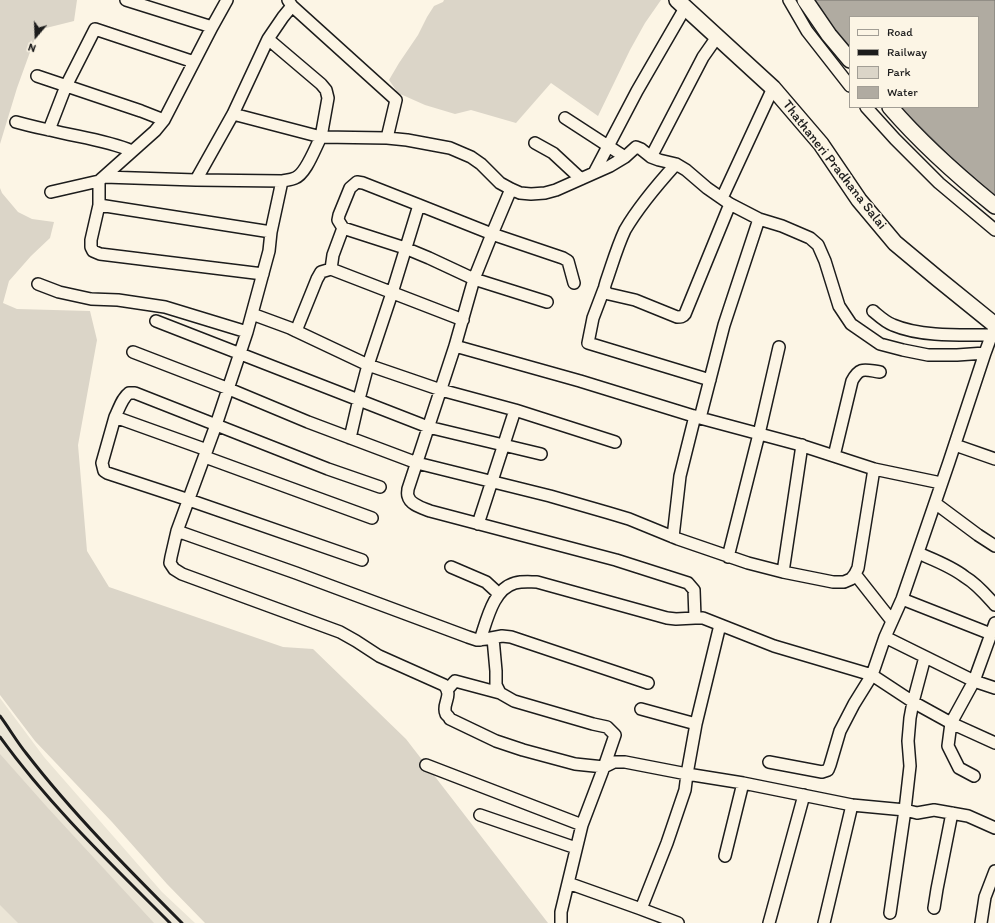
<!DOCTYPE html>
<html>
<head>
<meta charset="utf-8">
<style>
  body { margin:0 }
  #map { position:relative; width:995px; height:923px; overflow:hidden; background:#fcf5e5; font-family:Itim,sans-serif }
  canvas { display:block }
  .legend { position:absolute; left:849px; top:16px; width:130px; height:92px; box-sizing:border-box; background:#fcf5e5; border:1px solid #a29e95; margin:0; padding:5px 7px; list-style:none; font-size:12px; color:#1c1c1c }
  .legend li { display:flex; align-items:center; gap:8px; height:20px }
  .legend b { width:20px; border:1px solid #a29e95 }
  .north { position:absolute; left:16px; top:16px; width:40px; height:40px; -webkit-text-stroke:3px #fcf5e5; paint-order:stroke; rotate:199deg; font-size:11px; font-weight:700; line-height:16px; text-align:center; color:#1c1c1c }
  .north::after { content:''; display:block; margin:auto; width:14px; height:18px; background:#1c1c1c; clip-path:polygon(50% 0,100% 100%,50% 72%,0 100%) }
</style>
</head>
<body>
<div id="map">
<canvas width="995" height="923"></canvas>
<ul class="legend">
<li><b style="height:5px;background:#fcf5e5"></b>Road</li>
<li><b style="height:5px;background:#1c1c1c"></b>Railway</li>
<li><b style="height:11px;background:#dbd5c8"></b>Park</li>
<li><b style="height:11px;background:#b0aba1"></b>Water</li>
</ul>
<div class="north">N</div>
</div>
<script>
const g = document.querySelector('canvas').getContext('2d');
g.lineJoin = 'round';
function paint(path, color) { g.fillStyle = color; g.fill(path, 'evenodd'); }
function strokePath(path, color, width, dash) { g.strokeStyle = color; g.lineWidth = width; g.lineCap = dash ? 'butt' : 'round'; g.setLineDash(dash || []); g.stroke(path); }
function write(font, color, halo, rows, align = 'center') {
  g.font = font + ' Itim,sans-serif'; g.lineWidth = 3; g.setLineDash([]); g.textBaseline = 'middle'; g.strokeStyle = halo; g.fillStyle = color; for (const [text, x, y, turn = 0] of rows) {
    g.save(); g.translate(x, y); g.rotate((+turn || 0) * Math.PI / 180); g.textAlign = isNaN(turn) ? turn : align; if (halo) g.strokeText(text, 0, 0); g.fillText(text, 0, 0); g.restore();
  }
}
paint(new Path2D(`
  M0,698L44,757L162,892L195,923H0Z`), '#ebe5d6');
paint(new Path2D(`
  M0,0H77L74,21L38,30L17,88L0,144Z
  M444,0H661L645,23L630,50L598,116L551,83L516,123L471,110L455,114L425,105L398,93L389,80L399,63L418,35L427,17L434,6L443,2Z
  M0,188L2,193L18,212L32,219L54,222L50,238L31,256L9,281L3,303L17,309L90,311L97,340L78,445L87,551L109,587L283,647L313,649L406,739L548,923H205L167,884L112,822L35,741L0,695Z
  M0,754L47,807L154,923H18L0,905Z`), '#dbd5c8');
const water = new Path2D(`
  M813,0H995V196L951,157L900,107H978V17H850V52Z`);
paint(water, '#b0aba1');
strokePath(water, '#75726c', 1);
const minor = new Path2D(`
  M126,0L212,27
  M288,0L292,6L396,100L387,138
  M789,0L807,31L850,86
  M37,76L141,111L164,120
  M866,107L895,139L939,183L995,230
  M233,114L321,137L328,98L326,90L321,84L268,39L283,17L292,6
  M565,118L625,157
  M16,122C27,125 38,128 50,130C77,137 106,140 132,151
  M49,130L66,86L95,29L194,62
  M535,143L553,153L581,179
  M651,157L703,57L717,37
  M676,164C657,185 639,206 625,230C617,247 612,265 606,282C604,288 603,291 609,294L635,300L677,317C681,317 683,317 685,314L730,204
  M594,173L637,91L685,8
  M104,177L196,180L282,181C286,180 291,180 295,178C306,174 315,148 321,137L387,138L407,140L450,148L471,157L481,164L500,183L511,189L520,193L531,194L545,193L556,190L610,166L625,157L636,147L641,149L651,157L659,160L676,164L686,170L707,188L730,204L759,219L782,226L810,238L818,245L825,261L839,306L851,324L880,344L903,350L928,355H957L985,353L995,326
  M196,180L233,114L268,39
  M99,181V205L91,240V247L93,251L100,254L263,274
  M282,181L271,232L269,251L247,332L216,425L177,531L171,557L170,563L174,569L182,574L340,632L356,641L379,656L444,685C454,696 441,704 446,714C446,714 450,718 450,719L496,741L523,750L575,764L604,767L614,762H625L687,774L685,790L667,843L641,909L678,923
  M511,189L492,234L474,279L455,346L408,489C408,491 407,494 408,496C410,505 423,508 430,511L616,560L688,583L694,590L695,618H703L774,646L872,675L913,702L951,723L948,746L959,768L974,776
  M51,192L99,181L155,131L164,120L212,27L227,0
  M722,198L773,88
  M99,205L271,232
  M331,269L333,255L343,228
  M38,284L59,292L91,299L118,300L165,307L247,332
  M604,289L593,318L588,343L710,380
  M547,302L474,279L429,258L405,248L343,228L338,220L339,215L350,188L357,182L363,183L419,205L492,234L563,258L568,261L574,283
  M873,311C879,316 885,322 893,325C921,337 961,335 991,335
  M252,314L290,328L296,331L317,279L321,272L331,269L463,320
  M156,321L428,427L541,454
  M296,331L368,365L441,390L515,410L615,442
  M455,346L580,381L700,418L797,444L874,469L941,483
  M133,352L229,389L308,422L417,463L550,496L609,513L629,519L678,539L748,563L783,572L833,582H844L851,579L855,574L858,568L874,469
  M115,417C119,409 122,398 129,393H135L328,469L380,487
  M700,418L724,325L759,219
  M350,438L359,399L368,365L392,293L419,205
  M955,445L995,459
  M207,450L115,417L102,463L104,471L107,473L189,500L362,560
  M834,456L852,381C860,366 865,370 880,372
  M205,457L372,518
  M935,503L978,535L995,546
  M478,524L515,410
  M177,531L296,573L468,637L477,640L486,639L502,636L511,637L648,683
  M673,537L680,476L695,416
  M918,553C934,560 951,566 965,577C977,584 986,595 995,605
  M728,557L759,434L779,347
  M451,567L486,582L499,594
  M783,572L802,445
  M855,574L892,621
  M902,599L991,634
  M995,623L974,681L951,723L995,743
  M720,625L696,724L687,774L743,783L852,805L905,810L917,813L934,810L968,816L995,828
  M885,637L974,681L995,688
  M493,638L496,671V685L500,693L514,701L593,724L607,727L615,735L604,767L582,825L561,912V923
  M480,640C487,620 493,589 515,583C523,581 530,582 537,582L667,618L676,619L695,618
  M448,689L455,681L500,693
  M641,709L696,724
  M769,762L822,772L828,770L830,765L840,731L854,704L872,675L885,637L902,599L949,462L985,353
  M426,765L582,825
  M480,815L576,848
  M725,856L743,783
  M568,883L641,909
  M934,908L937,889L952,813
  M890,913L905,810L910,766L908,741L910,718L913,702L925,657
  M769,923L804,795
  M824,923L852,805
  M981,923L985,897L995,871`);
const major = new Path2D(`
  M677,0L773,88L821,144L859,200L895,243L937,278L995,325
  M805,0L829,35L850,60
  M890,107C921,143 958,176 995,206`);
strokePath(minor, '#1c1c1c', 14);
strokePath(major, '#1c1c1c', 18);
strokePath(minor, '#fcf5e5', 11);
strokePath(major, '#fcf5e5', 15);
strokePath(new Path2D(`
  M0,716C9,728 17,742 26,753C73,814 128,869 182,923
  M0,737C49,805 111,864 170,923`), '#1c1c1c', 3);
write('14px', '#1c1c1c', '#fcf5e5', [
  ["Thathaneri Pradhana Salai",834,165,52]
]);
</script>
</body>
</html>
